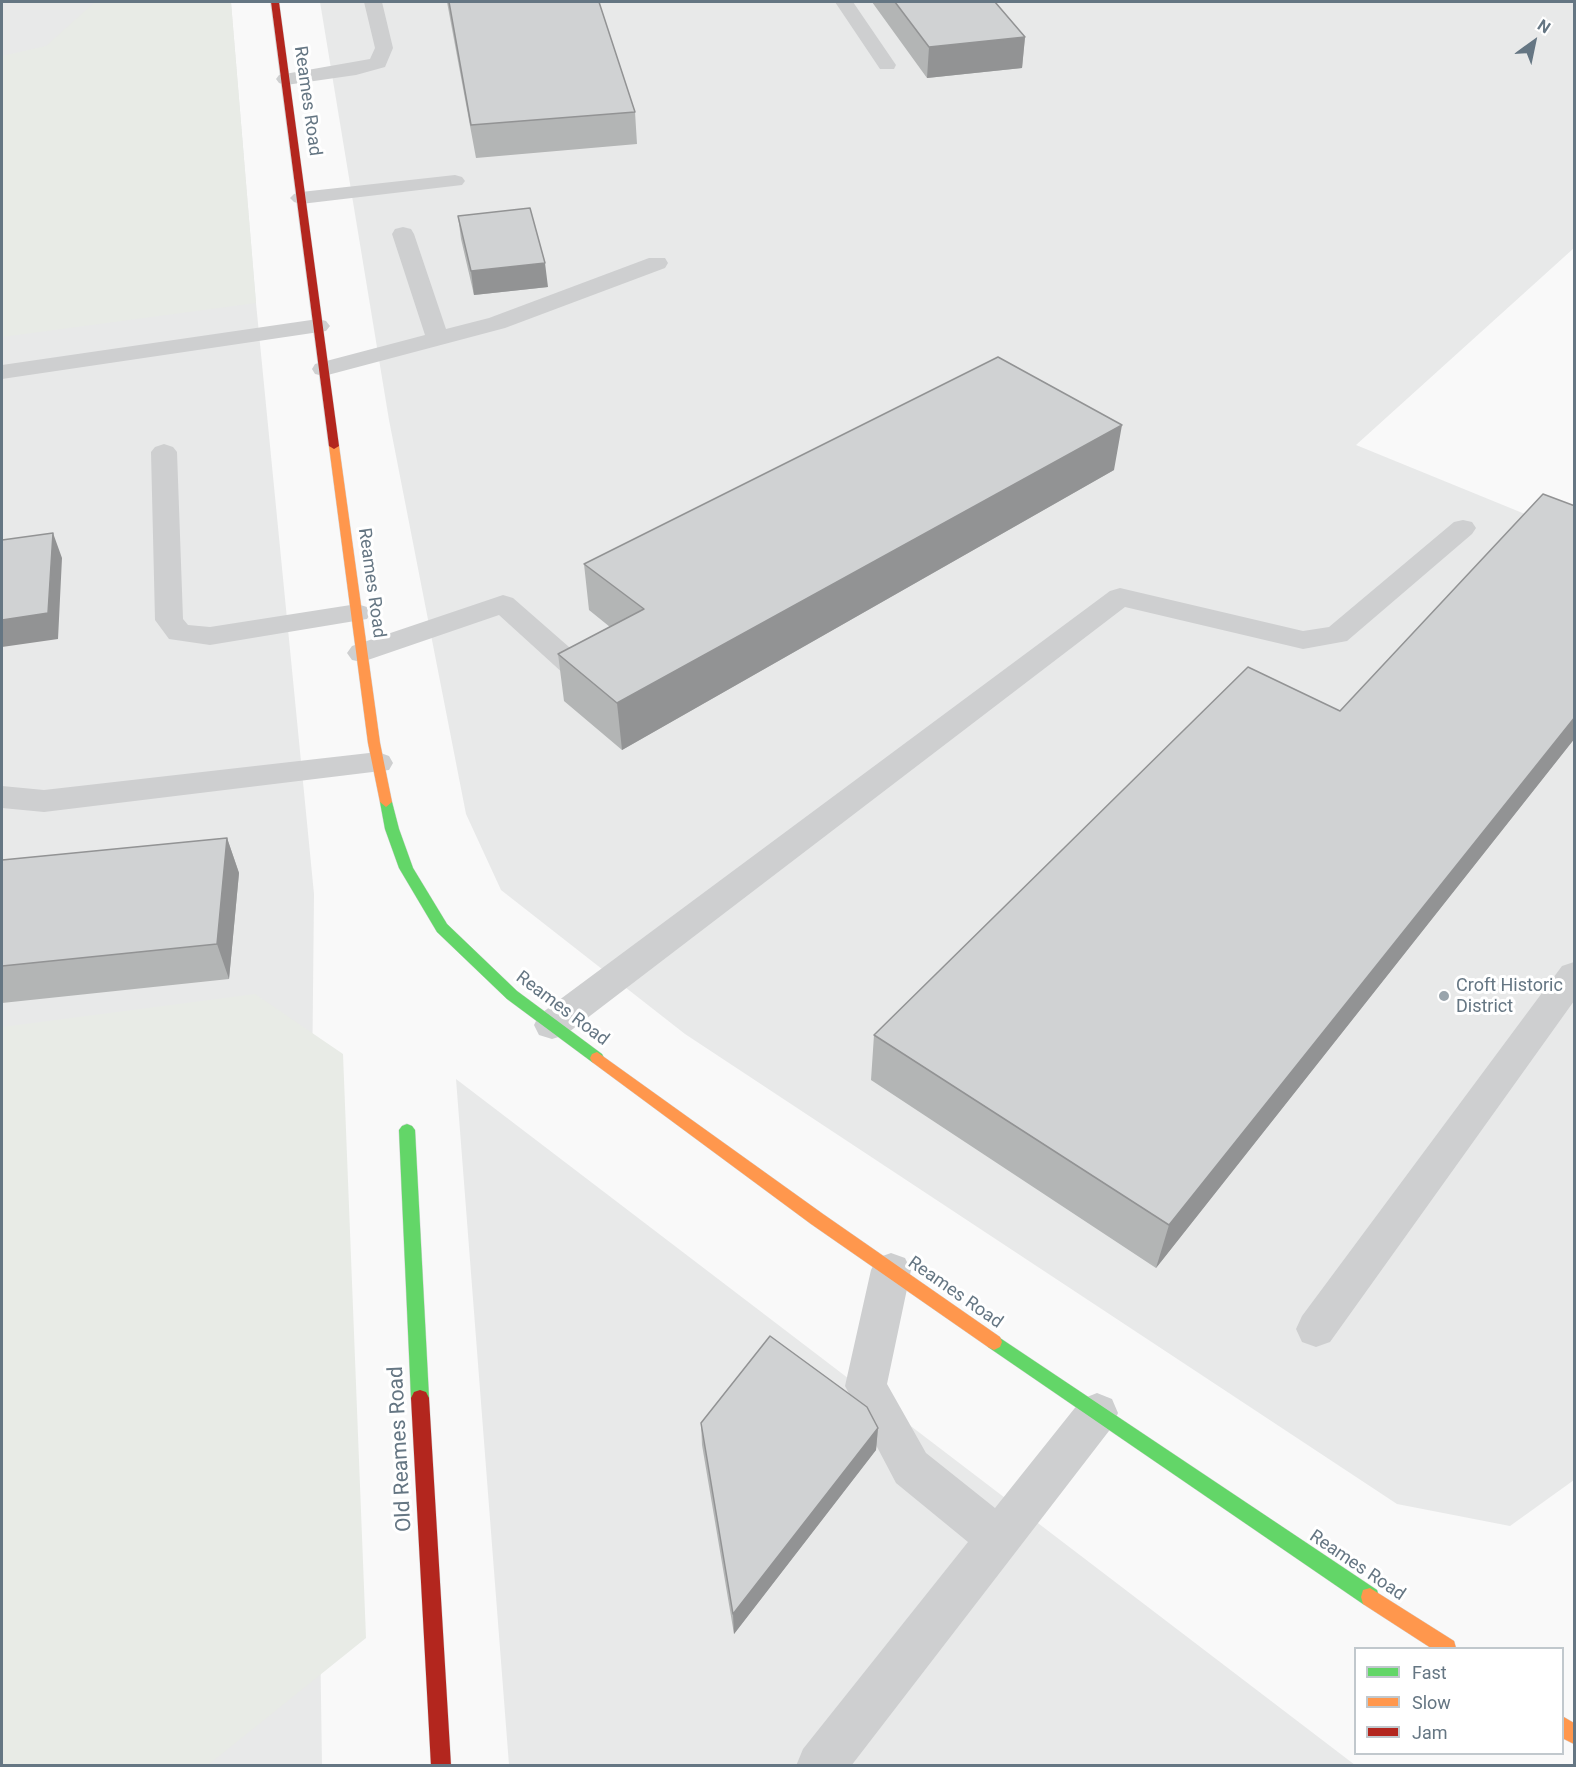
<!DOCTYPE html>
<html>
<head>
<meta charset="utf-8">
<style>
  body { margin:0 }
  #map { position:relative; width:1576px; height:1767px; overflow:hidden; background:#f9f9f9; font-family:Roboto,sans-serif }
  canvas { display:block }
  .frame { position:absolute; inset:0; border:3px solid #657683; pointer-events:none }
  .legend { position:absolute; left:1354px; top:1647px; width:210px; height:108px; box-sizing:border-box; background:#fff; border:2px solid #c1c8cd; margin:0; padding:8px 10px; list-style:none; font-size:18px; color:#657683 }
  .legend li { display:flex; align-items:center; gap:12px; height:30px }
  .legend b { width:30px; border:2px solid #c1c8cd }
  .north { position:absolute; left:1504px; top:12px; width:60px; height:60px; -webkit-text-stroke:4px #fff; paint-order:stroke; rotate:33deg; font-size:16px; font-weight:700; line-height:24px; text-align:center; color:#657683 }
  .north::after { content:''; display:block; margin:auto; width:21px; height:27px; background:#657683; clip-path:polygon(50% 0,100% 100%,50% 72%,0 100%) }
</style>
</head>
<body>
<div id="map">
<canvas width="1576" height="1767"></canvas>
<div class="frame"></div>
<ul class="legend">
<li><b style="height:8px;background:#63d668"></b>Fast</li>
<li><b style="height:8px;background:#ff974d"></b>Slow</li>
<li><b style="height:8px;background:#b3261e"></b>Jam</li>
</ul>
<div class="north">N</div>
</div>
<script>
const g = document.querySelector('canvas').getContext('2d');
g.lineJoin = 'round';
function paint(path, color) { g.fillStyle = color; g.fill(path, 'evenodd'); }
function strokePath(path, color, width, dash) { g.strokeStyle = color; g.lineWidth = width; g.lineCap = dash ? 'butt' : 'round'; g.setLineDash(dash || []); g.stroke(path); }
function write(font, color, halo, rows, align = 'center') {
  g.font = font + ' Roboto,sans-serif'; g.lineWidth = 6; g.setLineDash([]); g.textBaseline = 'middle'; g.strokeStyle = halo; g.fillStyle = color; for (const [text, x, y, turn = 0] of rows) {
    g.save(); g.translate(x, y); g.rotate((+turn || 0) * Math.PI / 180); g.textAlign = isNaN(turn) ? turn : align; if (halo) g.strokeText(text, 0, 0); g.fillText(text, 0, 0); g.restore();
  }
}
paint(new Path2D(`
  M2,2H231L256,303L314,894L312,1089L322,1765L2,1766Z
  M320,2H1574V248L1356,445L1574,534V1480L1510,1526L1397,1504L685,1034L501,890L466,814L389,420Z
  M456,1079L1355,1765H509Z`), '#e8e9e9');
paint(new Path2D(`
  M95,2H231L256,303L2,337V56L46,46Z
  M255,994L343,1054L366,1638L208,1765H2V1027Z`), '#e8ebe6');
const fast = new Path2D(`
  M386,797L392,802L399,829L413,868L447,924L517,991L602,1054L604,1058L602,1062L597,1064L592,1062L507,999L437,932L399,868L385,829L380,802Z
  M407,1124L412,1126L415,1130L429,1398L426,1404L420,1406L414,1404L411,1398L399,1130L402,1126Z
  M994,1334L1377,1590L1379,1597L1377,1604L1370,1606L1363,1604L988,1347L986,1342L988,1337Z`);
const slow = new Path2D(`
  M334,443L339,446L380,743L392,802L386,807L380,802L368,743L329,446Z
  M597,1052L823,1214L1000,1337L1002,1342L1000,1347L994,1350L988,1347L811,1224L592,1062L590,1058L592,1054Z
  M1370,1588L1454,1641L1456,1648H1431L1363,1604L1361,1597L1363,1590Z
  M1562,1716L1574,1723V1744L1562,1738Z`);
const jam = new Path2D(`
  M271,2H279L339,446L334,449L329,446Z
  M420,1390L426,1392L429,1398L451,1766H431L411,1398L414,1392Z`);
strokePath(fast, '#d5d6d7', 1);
strokePath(slow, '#d5d6d7', 1);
strokePath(jam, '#d5d6d7', 1);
paint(new Path2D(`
  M364,2H382L393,48L385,67L356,75L286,85L279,83L276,79L279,75L370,59L375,48Z
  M835,2H853L896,65L894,69H880Z
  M455,175L462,177L465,181L462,185L301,204L294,202L290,198L294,194L301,192Z
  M403,227L411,229L414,234L446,329L489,318L649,258H665L668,263L665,268L505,328L324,376L315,374L312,369L315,364L425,335L392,234L395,229Z
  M318,319L326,321L330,326L326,331L2,379V365Z
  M164,444L173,447L177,452L183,619L188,625L210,627L357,604L367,607L371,613L367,619L210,645L169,639L155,620L151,452L155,447Z
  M1463,520L1472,522L1476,528L1472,534L1347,641L1303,649L1125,607L565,1035L552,1039L539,1035L534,1025L539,1015L1110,591L1120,588L1303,631L1329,627L1454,522Z
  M503,595L513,598L585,661L590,668L585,675L575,678L565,675L499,615L362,662L352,660L347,653L352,646Z
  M378,752L389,756L393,763L389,770L44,812L2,808V786L44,790Z
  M1574,962V1001L1330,1342L1316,1347L1302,1342L1296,1329L1302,1316L1562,966Z
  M891,1253L905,1258L911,1270L887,1384L926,1453L995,1508L1082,1399L1097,1393L1112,1399L1118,1413L1112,1427L851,1766H796L803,1749L968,1542L896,1483L845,1386L871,1270L877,1258Z`), '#cecfd0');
paint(fast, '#63d668');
paint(slow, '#ff974d');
paint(jam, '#b3261e');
paint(new Path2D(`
  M447,2H599L635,112L637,144L476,158Z
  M872,2H995L1025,37L1022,68L927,78Z
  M458,216L548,287L474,295L461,239Z
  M1114,470L622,750L564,701L558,654L610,627L589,610L584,564Z
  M1575,506V738L1156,1268L871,1080L874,1035L1340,711Z
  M227,838L239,873L229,979L2,1003V860Z
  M701,1423L878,1428L876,1450L734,1634L702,1445Z`), '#b3b5b5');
paint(new Path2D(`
  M1025,37L1022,68L927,78L929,47Z
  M545,263L548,287L474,295L471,271Z
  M1122,425L1114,470L622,750L617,703Z
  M53,533L62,558L58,639L2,647V620Z
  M1575,717V738L1156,1268L1169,1225Z
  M227,838L239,873L229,979L217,944Z
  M878,1428L876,1450L734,1634L733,1614Z`), '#929394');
const building = new Path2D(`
  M449,2H599L635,112L471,125Z
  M895,2H995L1025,37L929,47Z
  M530,208L545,263L471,271L458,216Z
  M998,357L1122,425L617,703L558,654L644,609L584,564Z
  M1543,494L1575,506V717L1169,1225L874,1035L1248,667L1340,711Z
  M53,533L48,613L2,620V540Z
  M227,838L217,944L2,966V860Z
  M770,1336L867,1407L878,1428L733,1614L701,1423Z`);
paint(building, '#d0d2d3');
strokePath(building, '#929394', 1.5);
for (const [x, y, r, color] of [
  [1444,996,6,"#99a4ac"]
]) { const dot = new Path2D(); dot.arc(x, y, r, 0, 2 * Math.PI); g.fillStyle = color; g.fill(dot); strokePath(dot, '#fff', 2); }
write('18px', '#657683', '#fff', [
  ["Reames Road",307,101,82],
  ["Reames Road",371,583,82],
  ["Reames Road",562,1009,37],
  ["Reames Road",955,1293,35],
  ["Reames Road",1357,1566,34]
]);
write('18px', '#657683', '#fff', [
  ["Croft Historic",1456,986],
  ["District",1456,1007]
], 'left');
write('21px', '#657683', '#fff', [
  ["Old Reames Road",401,1449,-93]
]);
</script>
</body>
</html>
